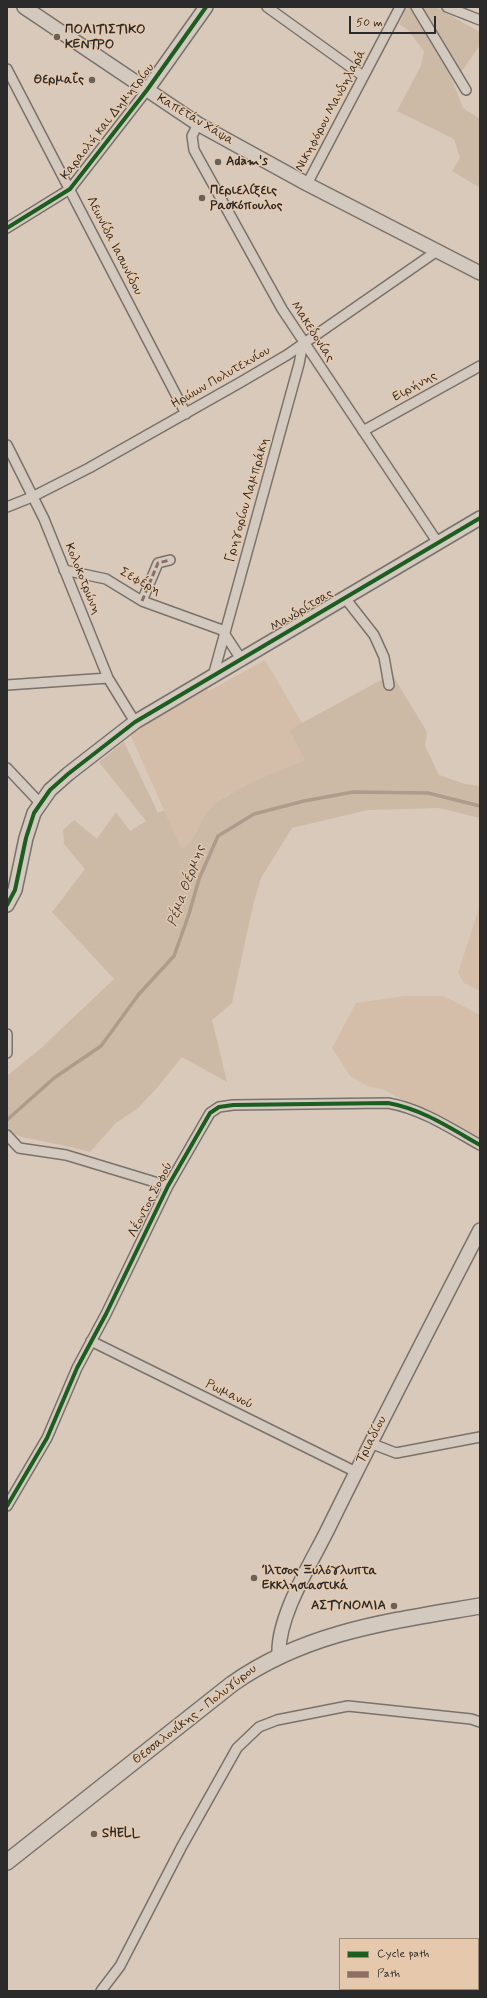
<!DOCTYPE html>
<html>
<head>
<meta charset="utf-8">
<style>
  body { margin:0 }
  #map { position:relative; width:487px; height:1998px; overflow:hidden; background:#d9c9ba; font-family:Mynerve,sans-serif }
  canvas { display:block }
  .frame { position:absolute; inset:0; border:8px solid #2b2b2b; pointer-events:none }
  .legend { position:absolute; left:339px; top:1938px; width:140px; height:52px; box-sizing:border-box; background:#e6c9ad; border:1px solid #9b8a79; margin:0; padding:5px 7px; list-style:none; font-size:12px; color:#2b2b2b }
  .legend li { display:flex; align-items:center; gap:8px; height:20px }
  .legend b { width:20px; border:1px solid #9b8a79 }
  .scale { position:absolute; left:349px; top:16px; width:87px; height:18px; box-sizing:border-box; border:2px solid #2b2b2b; border-top:0; padding-left:5px; font-size:12px; line-height:14px; white-space:nowrap; color:#2b2b2b; -webkit-text-stroke:3px #e6c9ad; paint-order:stroke }
</style>
</head>
<body>
<div id="map">
<canvas width="487" height="1998"></canvas>
<div class="frame"></div>
<ul class="legend">
<li><b style="height:5px;background:#1b5e20"></b>Cycle path</li>
<li><b style="height:5px;background:#8d6e63"></b>Path</li>
</ul>
<div class="scale">50 m</div>
</div>
<script>
const g = document.querySelector('canvas').getContext('2d');
g.lineJoin = 'round';
function paint(path, color) { g.fillStyle = color; g.fill(path, 'evenodd'); }
function strokePath(path, color, width, dash) { g.strokeStyle = color; g.lineWidth = width; g.lineCap = dash ? 'butt' : 'round'; g.setLineDash(dash || []); g.stroke(path); }
function write(font, color, halo, rows, align = 'center') {
  g.font = font + ' Mynerve,sans-serif'; g.lineWidth = 3; g.setLineDash([]); g.textBaseline = 'middle'; g.strokeStyle = halo; g.fillStyle = color; for (const [text, x, y, turn = 0] of rows) {
    g.save(); g.translate(x, y); g.rotate((+turn || 0) * Math.PI / 180); g.textAlign = isNaN(turn) ? turn : align; if (halo) g.strokeText(text, 0, 0); g.fillText(text, 0, 0); g.restore();
  }
}
paint(new Path2D(`
  M265,660L302,723L289,730L306,760L227,795L209,810L191,843L182,850L129,732L207,689L209,691Z
  M480,905V991L464,983L458,973Z
  M404,996H444L480,1015V1141L384,1090L368,1086L350,1076L332,1048L356,1003Z`), '#d4beaa');
paint(new Path2D(`
  M410,7L446,64L463,108L480,119V188L452,171L460,158L454,139L397,111L421,66L424,51L408,30L399,24L406,9Z
  M421,7H435L480,32V45L460,74Z
  M392,674L427,732L425,746L439,775L465,784L480,786V818L439,808L368,810L292,828L261,878L253,905L232,1003L212,1020L227,1082L182,1057L156,1089L137,1109L116,1123L90,1152L71,1147L22,1137L13,1134L7,1126V1076L40,1049L114,979L52,912L85,869L64,844L63,830L74,820L97,839L116,812L130,831L146,821L99,762L124,742L158,813L164,810L182,849C199,838 197,823 210,809C227,790 280,771 305,760L289,730Z`), '#cdbaa6');
strokePath(new Path2D(`
  M7,1120L54,1078L101,1046L139,994L174,956L189,914L199,879L218,836L254,814L304,801L353,792L428,793L480,806`), '#ad9c8c', 3.5);
const street = new Path2D(`
  M267,7L363,76
  M416,7L466,90
  M447,7L480,20
  M7,69L186,414
  M198,124L192,136L194,150L282,309L438,543
  M307,184L400,7
  M7,228L70,189L147,90
  M363,431L480,366
  M7,445L44,519L108,678L135,722
  M7,507L32,497L89,468L241,382L287,355L437,251
  M64,570L106,579L142,601L222,630L241,659
  M345,598L374,635L384,657L389,685
  M142,601L158,563L170,560
  M213,676L299,364L303,343
  M7,685L108,678
  M7,768L40,803
  M7,1034V1053
  M7,1135L19,1148L66,1155L168,1186
  M91,1341L356,1472
  M370,1443L396,1453L480,1437
  M7,1506L47,1438L77,1368L106,1314L168,1186L210,1113L219,1107L233,1105L388,1103C422,1109 450,1128 480,1145
  M101,1991L120,1966L182,1846L237,1748L259,1727L277,1720L348,1706L471,1719L480,1722`);
const secondary = new Path2D(`
  M24,7L198,124L307,184L480,273
  M147,90L206,7
  M7,905L15,890L26,838L34,813L50,790L68,774L135,722L480,518
  M279,1655C277,1616 312,1562 329,1527C378,1427 429,1329 480,1230`);
const primary = new Path2D(`
  M7,1862L232,1684C307,1631 392,1621 480,1606`);
strokePath(street, '#79726b', 12);
strokePath(secondary, '#79726b', 16);
strokePath(primary, '#79726b', 18);
strokePath(street, '#d4c9bf', 9);
strokePath(secondary, '#d4c9bf', 13);
strokePath(primary, '#d4c9bf', 15);
strokePath(new Path2D(`
  M142,601L158,563L170,560`), '#8d6e63', 3, [6, 3]);
strokePath(new Path2D(`
  M7,228L70,189L147,90L206,7
  M7,905L15,890L26,838L34,813L50,790L68,774L135,722L480,518
  M7,1506L47,1438L77,1368L106,1314L168,1186L210,1113L219,1107L233,1105L388,1103C422,1109 450,1128 480,1145`), '#1b5e20', 4);
for (const [x, y, r, color] of [
  [57,37,4,"#68625d"],
  [92,80,4,"#68625d"],
  [218,162,4,"#68625d"],
  [202,198,4,"#68625d"],
  [254,1578,4,"#68625d"],
  [394,1606,4,"#68625d"],
  [94,1834,4,"#68625d"]
]) { const dot = new Path2D(); dot.arc(x, y, r, 0, 2 * Math.PI); g.fillStyle = color; g.fill(dot); strokePath(dot, '#e6c9ad', 1.5); }
write('bold 13px', '#2b2b2b', '#e6c9ad', [
  ["ΠΟΛΙΤΙΣΤΙΚΟ",65,30],
  ["ΚΕΝΤΡΟ",65,45],
  ["Θερμαΐς",84,80,"right"],
  ["Adam's",226,162],
  ["Περιελίξεις",210,191],
  ["Ρασκόπουλος",210,206],
  ["Ίλτσος Ξυλόγλυπτα",262,1571],
  ["Εκκλησιαστικά",262,1586],
  ["ΑΣΤΥΝΟΜΙΑ",386,1606,"right"],
  ["SHELL",102,1834]
], 'left');
write('13px', '#2b2b2b', '#e6c9ad', [
  ["Νικηφόρου Μανδηλαρά",331,111,-62],
  ["Καπετάν Χάψα",195,120,31],
  ["Καραολή και Δημητρίου",108,122,-52],
  ["Λεωνίδα Ιασωνίδου",114,246,63],
  ["Μακεδονίας",312,332,57],
  ["Ηρώων Πολυτεχνίου",221,378,-30],
  ["Ειρήνης",415,387,-29],
  ["Γρηγορίου Λαμπράκη",248,500,-74],
  ["Κολοκοτρώνη",82,579,68],
  ["Σεφέρη",140,582,28],
  ["Μανδρίτσας",302,611,-31],
  ["Λέοντος Σοφού",151,1200,-63],
  ["Ρωμανού",229,1395,26],
  ["Τριαδίου",372,1440,-63],
  ["Θεσσαλονίκης - Πολυγύρου",195,1715,-38]
]);
write('italic 14px', '#413e3a', '#e6c9ad', [
  ["Ρέμα Θέρμης",187,886,-70]
]);
</script>
</body>
</html>
